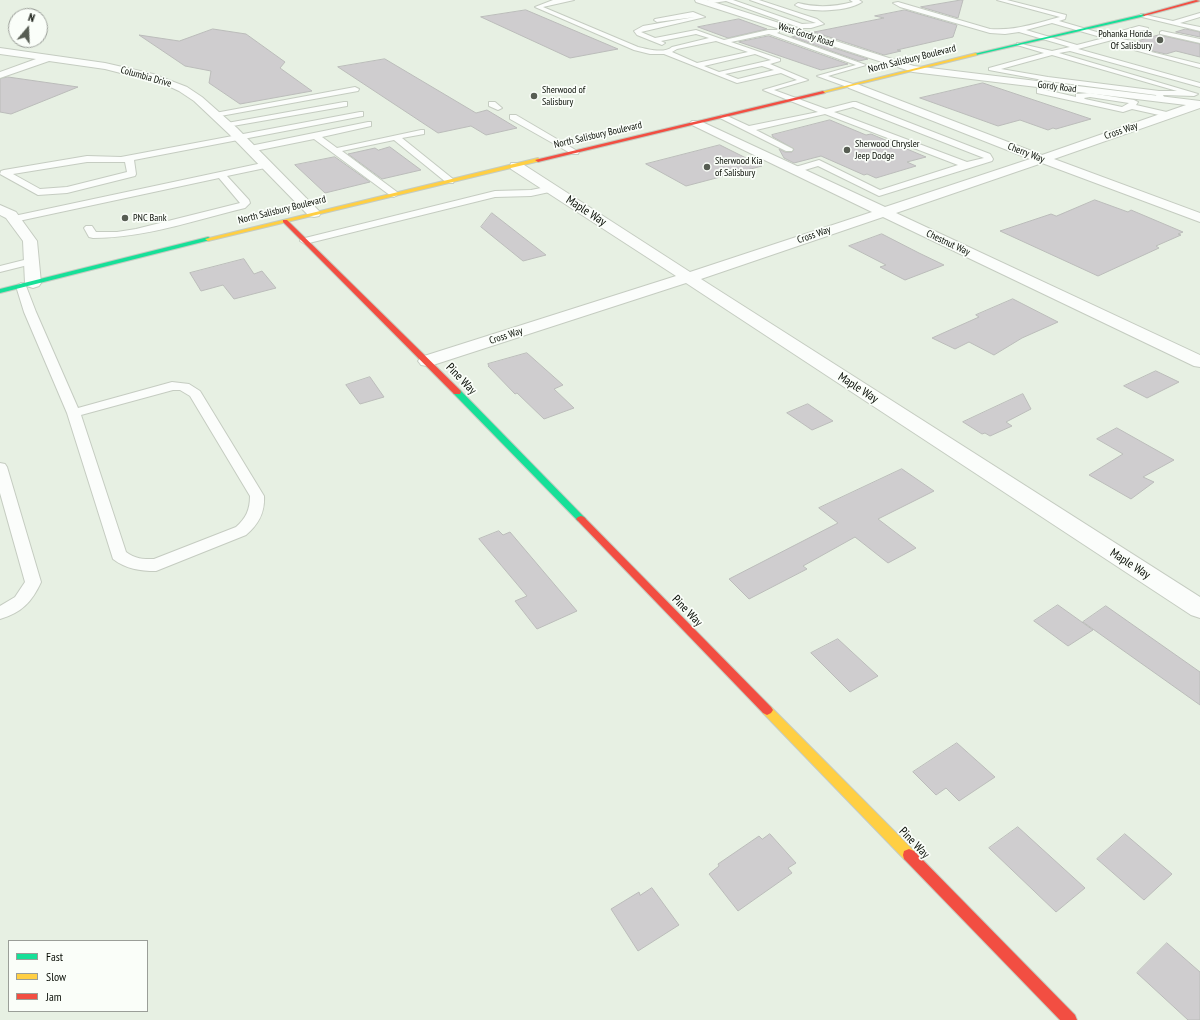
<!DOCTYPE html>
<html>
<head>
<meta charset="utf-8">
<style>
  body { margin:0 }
  #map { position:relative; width:1200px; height:1020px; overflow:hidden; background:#e7f0e3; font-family:"PT Sans Narrow",sans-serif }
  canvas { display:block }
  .legend { position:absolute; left:8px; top:940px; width:140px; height:72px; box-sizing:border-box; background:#fafef9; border:1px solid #9a9e98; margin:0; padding:5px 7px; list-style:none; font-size:12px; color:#090e06 }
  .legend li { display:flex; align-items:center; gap:8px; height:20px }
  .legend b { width:20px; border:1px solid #9a9e98 }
  .north { position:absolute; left:8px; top:8px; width:40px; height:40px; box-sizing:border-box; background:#fafef9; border:1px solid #9a9e98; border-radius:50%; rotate:19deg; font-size:11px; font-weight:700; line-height:16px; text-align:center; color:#090e06 }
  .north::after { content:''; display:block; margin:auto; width:14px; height:18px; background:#575d53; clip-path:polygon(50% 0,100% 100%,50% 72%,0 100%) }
</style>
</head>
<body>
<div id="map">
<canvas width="1200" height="1020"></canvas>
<ul class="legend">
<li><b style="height:5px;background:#16e098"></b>Fast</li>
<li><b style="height:5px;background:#ffcf43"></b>Slow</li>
<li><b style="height:5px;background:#f24e42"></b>Jam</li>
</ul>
<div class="north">N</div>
</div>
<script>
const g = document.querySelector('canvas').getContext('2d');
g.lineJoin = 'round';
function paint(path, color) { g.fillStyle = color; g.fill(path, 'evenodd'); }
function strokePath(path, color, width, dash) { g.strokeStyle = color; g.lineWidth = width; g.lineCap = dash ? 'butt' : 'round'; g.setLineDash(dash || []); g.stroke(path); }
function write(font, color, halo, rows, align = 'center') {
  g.font = font + ' "PT Sans Narrow",sans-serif'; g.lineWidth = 3.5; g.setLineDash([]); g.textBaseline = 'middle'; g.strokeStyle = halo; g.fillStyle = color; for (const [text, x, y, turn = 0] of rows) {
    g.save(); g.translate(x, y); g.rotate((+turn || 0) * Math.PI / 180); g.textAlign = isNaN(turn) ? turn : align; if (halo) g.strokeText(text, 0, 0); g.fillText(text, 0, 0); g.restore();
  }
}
const building = new Path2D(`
  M961,0H963L958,18L921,7Z
  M526,10L618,49L570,58L481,17Z
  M905,10L957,25L953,37L897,50L901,51L884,55L814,32L884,18L875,16Z
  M739,19L767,29L728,38L698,27Z
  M213,29L246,34L285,62L280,68L312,91L240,104L209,83L211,71L185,66L139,35L179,41Z
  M1186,29L1200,32V37L1176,32Z
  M1159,35L1200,44V57L1176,51L1166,54L1125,45L1145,47V43L1138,41Z
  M769,36L848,64L821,70L739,42Z
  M797,36L868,59L859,61L792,37Z
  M385,59L476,113L487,110L517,128L486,135L471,126L438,133L338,67Z
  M8,77L78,87L11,114L0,112V79Z
  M983,83L1091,119L1056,129L1053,128L1048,130L1020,120L998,126L920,98Z
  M830,120L866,135L871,134L926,157L907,162L916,166L876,178L867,174L864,175L821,156L794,163L784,158L779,149L785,152H792L794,149L773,137L772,135Z
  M720,145L762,166L686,186L646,164Z
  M390,147L421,170L382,179L348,154L375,148L378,150Z
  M335,157L370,182L325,193L295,165Z
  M1095,200L1128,212L1131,210L1183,232L1178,234L1181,235L1156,246L1159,248L1098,276L1000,231L1051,214L1056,216Z
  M492,213L546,255L523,261L481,227Z
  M882,234L919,253L944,265L905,280L880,267L886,265L849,246Z
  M244,259L254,274L262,271L276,288L234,299L223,285L201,291L190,273Z
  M1013,299L1058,322L1022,338L994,355L969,342L955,349L932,338L979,317L976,315Z
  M527,353L563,385L554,389L574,408L544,419L517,393L515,394L488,366H489L488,364Z
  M1156,371L1179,382L1147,398L1124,386Z
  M370,377L384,397L360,404L346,385Z
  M1023,394L1031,409L1006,422L1012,426L990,436L985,433L982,434L963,422Z
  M808,404L833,421L812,430L787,413Z
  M1117,428L1174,460L1143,477L1154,482L1131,499L1089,475L1123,454L1097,439Z
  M902,469L934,491L878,519L916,548L888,563L855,537L803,566L807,569L749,599L729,579L838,523L819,508Z
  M499,531L503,535L510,532L577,611L537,629L515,601L527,596L479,539Z
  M1058,605L1093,630L1068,646L1034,621Z
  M1106,606L1200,672V705L1083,622Z
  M838,639L878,676L850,692L811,653Z
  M957,743L995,777L959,801L946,788L936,795L913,772Z
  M1018,827L1085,888L1056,912L989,848Z
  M770,834L796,863L788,868L792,873L738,911L709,874L719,866L718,864L759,836L762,839Z
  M1125,834L1172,874L1144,900L1097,859Z
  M652,888L679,925L638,951L611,909L639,892L640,895Z
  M1167,943L1200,972V1020H1188L1137,973Z`);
paint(building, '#cfcdcf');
strokePath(building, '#bbbcba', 1);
const lane = new Path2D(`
  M553,0H574L543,7L638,47C647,49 664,54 672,47L709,38L696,34L661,41L665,43L662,45L637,35L634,31L643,26L695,17L657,22L654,20L655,19L693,12L705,17L641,32L655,38L696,30L724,40L768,30H779V32L777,33L866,65L828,76L853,84L854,86L850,88L817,76L856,65L769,34L731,42L780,59V61L770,64L808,80L774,90L826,109L853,102H856L990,154L993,159L992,161L879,196L818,166L795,173L792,172L791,170L792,168L819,160L880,190L958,165L825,114L756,130L793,149L792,151H786L718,117L722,115H725L749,126L818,112L763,90L797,80L781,73L737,83L664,54H650L634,50L535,7ZM716,41L748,52L697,63L672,52L677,49ZM755,54L771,60L719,72L704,66ZM762,66L774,70L738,79L725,74ZM853,107L984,158L967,162L834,112Z
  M709,0H733L802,24L816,23L750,0H759L817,19L824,24L811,28H801L726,1L706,4L703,2Z
  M850,0H859L862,2C849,11 809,14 795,5L798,3C817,8 834,7 853,2Z
  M997,0H1007L1066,15L1065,19L1059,21L1107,35L1139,26L1148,28V30H1139L1114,37L1144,44V46L1112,40L1078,49L1200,83V87L1070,51L1059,53L1198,94L1194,96L1163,95L1165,99L1161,101H1158L1156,95L1048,81L989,70V68L1044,53L1017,45V43L1052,51L1070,47L1019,32L1005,34L990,33L900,7L893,3L898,2L990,29C1015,31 1037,23 1060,17ZM1052,23L1104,38L1077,45L1026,30ZM1052,55L1177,91H1159L1048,77L1001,69Z
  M1200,13V17L1180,23L1200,27V31L1138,16L1141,14L1173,21Z
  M1162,31L1200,39V43L1160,34V32Z
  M1127,46L1200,64V68L1127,48Z
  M1045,84H1048L1052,86L1046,90L1076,97V94L1090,93L1134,100L1138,102L1136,105L1171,113L1172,115L1168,117L1132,109L1123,112L1037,93V89ZM1090,97L1129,103L1122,107L1085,99L1084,98Z
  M355,87L359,89L358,91L215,117L211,115L215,113Z
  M344,102H347V106L227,127L223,125L227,123Z
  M489,102H495L502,108L498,110L489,106Z
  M360,112H363V116L134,160L136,174L135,176L67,193L38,195L0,174L1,171L4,170L87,156L121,157ZM87,162H125L127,172L67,187L40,189L13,174Z
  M510,115H516L579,152L578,154H572L510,119Z
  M368,122H371V126L322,137L337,148L421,130H424V134L402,138L453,179L454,181L453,183H447L394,140L342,151L397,192L399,194L394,197L391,196L314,139L250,152L246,149L250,146Z
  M267,162L271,165L270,167L227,176L249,200L250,203L245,208C195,220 145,238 93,238L89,237L84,228L86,226H92L96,232H117L136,229L240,203L219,178L14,222L9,219L14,216Z
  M551,186L554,187L556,189L554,191L531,196L495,197L305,244L300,241L301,239L495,191L531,190Z
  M32,258L36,259L37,261L36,263L0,272V266Z
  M21,283L26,286L36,312L78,408L172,382L189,384L200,391L264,496C265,512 259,524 246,535L156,571C140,571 126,569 113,559L67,413L24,312L16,286ZM173,390H180L190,396L250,496C250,510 246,518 236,527L154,559C143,559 135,559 126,552L81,415Z
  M0,463L5,464L7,467L41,582C32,602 21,613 0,619V606L15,597L25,582L0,493Z`);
const street = new Path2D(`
  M695,0H707L914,66L1200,101V108L1054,159L1200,213V222L1042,163L896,213L1200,355V367L1194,366L883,217L701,279L1200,597V618L1191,615L686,283L433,365L427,366L421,365L418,361L421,357L676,276L511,169L510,166L511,163H521L690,272L872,212L692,125L690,123L692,121H700L885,207L1030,159L849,88L848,86L849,84H857L1042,155L1186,105L913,72L696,2Z
  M0,48L105,63L153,74L187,87L202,97L237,128L321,213L319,216L314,217L309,216L229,134L194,101L179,91L164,84L105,69L49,61L0,78V72L36,59L0,54Z
  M0,205L16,212L37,241L41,283L39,286L33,288L27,286L25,283L23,241L6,218L0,215Z`);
const fast = new Path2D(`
  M1144,14L1145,16L976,55L974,54Z
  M208,237L210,238V240L0,293V289Z
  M454,390H460L584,517L586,519L584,521H578L454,394L453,392Z`);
const slow = new Path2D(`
  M976,53L977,55L823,93L821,92Z
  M538,158L541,160L540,161L208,241L205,239Z
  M767,705L771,707L914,851L915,855L914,859L909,861L904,859L763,713L761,710L763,707Z`);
const jam = new Path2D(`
  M1196,0L1200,1L1144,16L1142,15Z
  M823,91L825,93L538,162L535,160Z
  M283,220H287L460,390L461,392L460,394H454L283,222Z
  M581,516L584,517L771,707L773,710L771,713L767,715L763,713L578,521L576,519L578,517Z
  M909,849L914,851L1075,1015L1077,1020H1060L904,859L903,855L904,851Z`);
strokePath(lane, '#c5ccc1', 2);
strokePath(street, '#c5ccc1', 2);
strokePath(fast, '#c5ccc1', 2);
strokePath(slow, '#c5ccc1', 2);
strokePath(jam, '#c5ccc1', 2);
paint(lane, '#fbfdfb');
paint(street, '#fbfdfb');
paint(fast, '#16e098');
paint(slow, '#ffcf43');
paint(jam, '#f24e42');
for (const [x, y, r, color] of [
  [1160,40,4,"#575d53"],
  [534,96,4,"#575d53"],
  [847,150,4,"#575d53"],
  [707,167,4,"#575d53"],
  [125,218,4,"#575d53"]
]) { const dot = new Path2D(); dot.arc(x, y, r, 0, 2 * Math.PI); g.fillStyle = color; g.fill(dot); strokePath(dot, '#fafef9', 1.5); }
write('10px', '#090e06', '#fafef9', [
  ["Pohanka Honda",1152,34,"right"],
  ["Of Salisbury",1152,46,"right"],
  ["Sherwood of",542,90],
  ["Salisbury",542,102],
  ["Sherwood Chrysler",855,144],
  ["Jeep Dodge",855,156],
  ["Sherwood Kia",715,161],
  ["of Salisbury",715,173],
  ["PNC Bank",133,218]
], 'left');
write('10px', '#090e06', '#fafef9', [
  ["West Gordy Road",806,35,18],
  ["North Salisbury Boulevard",912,59,-14],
  ["Columbia Drive",146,77,16],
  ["Gordy Road",1057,87,7],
  ["Cross Way",1121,131,-19],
  ["North Salisbury Boulevard",598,135,-13],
  ["Cherry Way",1026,153,21],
  ["North Salisbury Boulevard",282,210,-14],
  ["Cross Way",814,235,-19],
  ["Chestnut Way",948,243,25],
  ["Cross Way",506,336,-18]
]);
write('12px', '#090e06', '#fafef9', [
  ["Maple Way",586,211,33],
  ["Pine Way",461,379,46],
  ["Maple Way",858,388,33],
  ["Maple Way",1130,564,33],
  ["Pine Way",687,611,46],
  ["Pine Way",914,843,46]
]);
</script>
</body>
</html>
